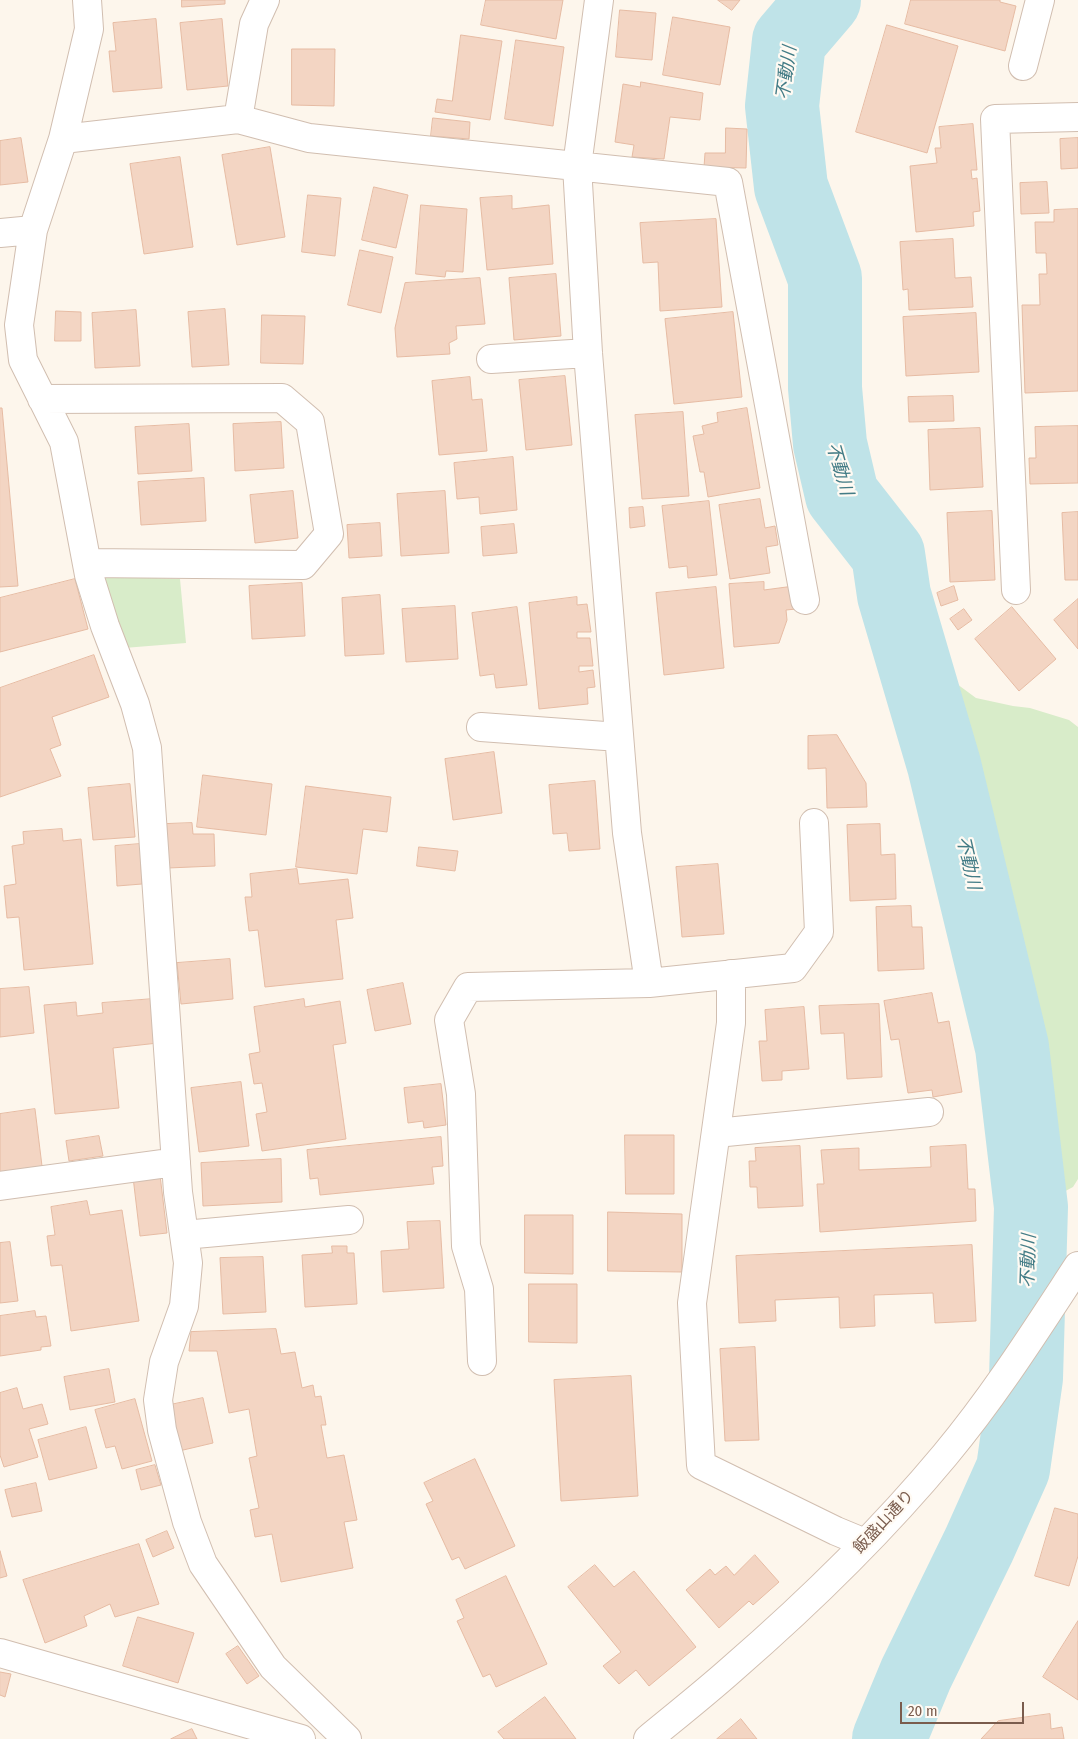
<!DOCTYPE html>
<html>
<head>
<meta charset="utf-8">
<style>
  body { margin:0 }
  #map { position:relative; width:1078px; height:1739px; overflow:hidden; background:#fdf6ec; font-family:"Fira Sans Condensed",sans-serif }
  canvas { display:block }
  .scale { position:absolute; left:900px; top:1702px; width:124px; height:22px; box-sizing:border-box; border:2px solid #7a5c4d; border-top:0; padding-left:6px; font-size:15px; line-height:18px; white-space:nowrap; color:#7a5c4d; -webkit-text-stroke:4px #fffaf3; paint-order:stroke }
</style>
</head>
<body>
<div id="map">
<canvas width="1078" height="1739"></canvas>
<div class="scale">20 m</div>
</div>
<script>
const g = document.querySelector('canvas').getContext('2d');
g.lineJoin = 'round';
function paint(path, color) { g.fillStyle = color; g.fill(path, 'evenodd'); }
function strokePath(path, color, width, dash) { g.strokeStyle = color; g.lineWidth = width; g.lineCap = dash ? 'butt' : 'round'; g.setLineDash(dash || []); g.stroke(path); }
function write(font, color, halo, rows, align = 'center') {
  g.font = font + ' "Fira Sans Condensed","Noto Sans JP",sans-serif'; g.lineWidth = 4.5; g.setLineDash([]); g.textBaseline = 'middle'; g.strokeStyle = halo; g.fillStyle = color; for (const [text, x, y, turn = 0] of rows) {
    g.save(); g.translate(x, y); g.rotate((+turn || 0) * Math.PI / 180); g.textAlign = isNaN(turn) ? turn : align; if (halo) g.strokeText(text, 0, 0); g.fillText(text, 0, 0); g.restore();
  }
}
paint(new Path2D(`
  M104,576L180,579L186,643L124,648Z
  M942,684H957L976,698L1013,706L1030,708L1069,720L1078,727V1179L1073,1187L1056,1196L1049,1085L1031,984L996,886Z`), '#d8ecc9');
strokePath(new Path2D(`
  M824,0L789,41L782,106L791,187L825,278V388L830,444L842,495L888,554L894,595L944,765L1012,1047L1031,1207L1026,1378L1013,1469L979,1545L916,1674L889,1739`), '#bfe3e8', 74);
const building = new Path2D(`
  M182,0H225V4L182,7Z
  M486,0H563L556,39L481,25Z
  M718,0H740L732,10Z
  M911,0H1000V2L1016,6L1005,51L905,24Z
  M620,10L656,13L652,60L616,57Z
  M673,17L730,27L720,85L663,75Z
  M156,19L162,88L113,92L109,51H116L113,23Z
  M222,19L228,86L187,90L180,23Z
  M887,25L958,46L927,153L856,132Z
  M461,35L502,41L490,120L435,112L437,99L452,101Z
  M516,40L564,47L553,126L505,119Z
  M292,49H335L334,106L292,105Z
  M641,82L703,93L700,120L670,117L664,159L632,157L634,145L615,142L623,84L640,87Z
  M433,118L470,122L469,139L431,136Z
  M973,124L977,170H971L972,179L977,178L980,211L973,212L974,226L916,232L910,166L937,163L935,148H941L939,127Z
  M726,128L747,129L746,168L704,167L705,153H725Z
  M21,138L28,182L0,185V141Z
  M1078,138V168L1061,169L1060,139Z
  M270,147L285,237L237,245L222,155Z
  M180,157L193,247L144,254L130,164Z
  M1047,182L1049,213L1021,214L1020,183Z
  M374,187L408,195L396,248L362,240Z
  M308,195L341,198L335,256L302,252Z
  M512,196V209L549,205L553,264L487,270L480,198Z
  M421,205L467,209L463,272L446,271L445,277L416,274Z
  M1078,209V391L1025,393L1022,305H1040L1039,274H1047L1046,253H1036L1035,222H1054V210Z
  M716,219L722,307L660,311L658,262L643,263L640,223Z
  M953,239L955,278L971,277L973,307L909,310L908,289L903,290L900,242Z
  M360,250L393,257L381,313L348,305Z
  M556,274L561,336L514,340L509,278Z
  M480,278L485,324L456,326L457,339L449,343L450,354L397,357L395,328L405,283Z
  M225,309L229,365L192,367L188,312Z
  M136,310L140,366L95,368L92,313Z
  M56,311L81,312V341H55Z
  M733,312L742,397L674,404L665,319Z
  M976,313L979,372L906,376L903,317Z
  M262,315L305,316L303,364L261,363Z
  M565,376L572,445L526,450L519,380Z
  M470,377L472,400L482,399L487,451L439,455L432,381Z
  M953,396L954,421L909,422L908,397Z
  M0,408H2L18,586L0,587Z
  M747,408L760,488L708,497L704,472H700L693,436L704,434L702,426L718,422L717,413Z
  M683,412L689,496L642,499L635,415Z
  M281,422L284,468L235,471L233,424Z
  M189,424L192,471L138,474L135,427Z
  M1078,426V483L1030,484L1029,458H1036L1035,427Z
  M980,428L983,487L930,490L928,430Z
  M513,457L517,510L480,514L479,497L457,499L454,463Z
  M204,478L206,521L141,525L138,482Z
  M293,491L298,538L255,543L250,495Z
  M445,491L449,553L401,556L397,494Z
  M760,499L765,528L775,526L778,545L766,547L770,573L730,579L719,505Z
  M709,501L717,575L688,578L687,566L669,568L662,506Z
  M643,507L645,526L630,528L629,508Z
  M992,511L995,580L950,582L947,513Z
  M1078,512V580H1065L1062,513Z
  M380,523L382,556L349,558L347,525Z
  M514,524L517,553L483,556L481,527Z
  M75,579L88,629L0,652V598Z
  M764,582V590L794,586L796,609L786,610L787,620L779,643L734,647L729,584Z
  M302,583L305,636L252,639L249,586Z
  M954,586L958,600L941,606L937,593Z
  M716,587L724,668L664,675L656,593Z
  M380,595L384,654L345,656L342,598Z
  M577,597V605L587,604L591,632H577V638H590L593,666H579V672L593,670L595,687L587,688L588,704L539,709L529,603Z
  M1078,599V649L1054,620Z
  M455,606L458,659L406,662L402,609Z
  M517,607L527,685L496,688L494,674L480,676L472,613Z
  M1012,607L1056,659L1019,691L975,639Z
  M964,609L972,620L958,630L950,619Z
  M94,655L109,697L52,717L61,745L50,749L61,776L0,797V688Z
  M837,735L866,783L867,807L827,808L826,768L808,769V736Z
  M494,752L502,813L453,820L445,759Z
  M203,775L272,784L266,835L197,827Z
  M595,781L600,849L569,851L567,833L553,834L549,785Z
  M130,784L135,837L93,840L88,788Z
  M306,786L391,797L387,832L363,829L357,874L296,867Z
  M192,823L193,834H214L215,866L168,868L166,824Z
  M880,824L881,855L895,854L896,899L850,901L847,825Z
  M62,829L63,841L81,839L93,964L24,970L19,917L7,918L4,886L16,884L12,846L24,844L23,832Z
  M140,844L142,884L117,886L115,846Z
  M419,847L458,851L455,871L417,866Z
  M718,864L724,934L682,937L676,867Z
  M297,869L299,884L348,879L353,918L336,920L343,979L265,987L258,930L249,931L245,897H252L250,874Z
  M911,906L912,927H922L924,969L878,971L876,907Z
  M230,959L233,999L181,1004L177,963Z
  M403,983L411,1024L375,1031L367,990Z
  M29,987L34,1033L0,1037V989Z
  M932,993L938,1023L949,1021L962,1092L933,1097L932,1090L908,1093L899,1039L891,1040L884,1001Z
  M153,999L158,1043L113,1048L119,1108L55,1114L44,1005L76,1002L77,1016L103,1013L102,1003Z
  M304,999L305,1007L340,1001L346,1043L333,1045L346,1139L262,1151L256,1114L267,1112L262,1083L254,1084L249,1054L260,1052L254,1007Z
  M879,1004L882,1077L847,1079L844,1033L821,1034L819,1006Z
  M804,1007L809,1069L782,1071V1080L762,1081L759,1041H767L765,1010Z
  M241,1082L249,1146L199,1152L191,1088Z
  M441,1084L446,1125L424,1128L423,1121L408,1123L404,1088Z
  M35,1109L42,1166L0,1172V1114Z
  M625,1135H674V1194H626Z
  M99,1136L103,1156L69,1161L66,1141Z
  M441,1137L443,1166L432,1167L434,1184L320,1195L318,1178L310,1179L307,1150Z
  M966,1145L968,1189H975L976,1221L820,1232L817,1184H824L821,1150L859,1148V1170L931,1167L930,1147Z
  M800,1146L803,1206L758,1208L757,1187H750L749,1161H756L755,1148Z
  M281,1159L282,1202L203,1206L201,1163Z
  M160,1175L167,1233L140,1236L133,1177Z
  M87,1201L90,1215L122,1210L139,1321L71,1331L62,1265L51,1266L47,1236L55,1235L51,1207Z
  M608,1212L682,1214V1272L608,1271Z
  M525,1215H573V1274L525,1273Z
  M440,1221L444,1288L383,1292L381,1251L409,1249L407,1222Z
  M10,1242L18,1301L0,1303V1243Z
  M972,1245L976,1321L935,1323L933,1293L874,1295L875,1326L840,1328L839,1297L775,1300L776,1321L739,1323L736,1256Z
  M332,1246H347V1253H354L357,1304L305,1307L302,1255L332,1253Z
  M263,1257L266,1312L223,1314L220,1258Z
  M529,1284H577V1343L529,1342Z
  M35,1311L36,1317L46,1316L51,1346L41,1347V1350L0,1356V1316Z
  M276,1329L281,1354L295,1352L302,1388L313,1385L315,1397L321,1396L326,1425H321L327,1458L344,1455L357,1520L344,1522L353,1568L281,1582L272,1534L255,1537L250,1510L259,1508L249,1458L257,1456L249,1409L229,1413L217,1351H189L191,1332Z
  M755,1347L759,1440L725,1441L720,1349Z
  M109,1369L115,1402L70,1410L64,1377Z
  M631,1376L638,1496L561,1501L554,1380Z
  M17,1388L23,1409L42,1404L48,1424L29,1429L38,1457L4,1467L0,1455V1393Z
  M203,1398L213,1443L179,1451L170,1405Z
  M135,1399L152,1461L122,1469L115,1446L106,1448L95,1410Z
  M86,1427L97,1468L49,1480L38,1440Z
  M475,1459L515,1546L465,1569L459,1557L452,1560L426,1504L433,1501L424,1483Z
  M155,1465L161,1485L141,1490L136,1470Z
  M36,1483L42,1511L12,1517L5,1490Z
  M1055,1508L1078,1514V1556L1069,1586L1035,1576Z
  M167,1531L174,1548L153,1557L146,1540Z
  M139,1544L159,1604L115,1617L110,1604L84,1616L87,1626L45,1643L23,1580Z
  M0,1551L7,1576L0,1578Z
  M755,1555L779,1582L753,1605L749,1601L719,1628L686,1590L710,1569L715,1575L726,1566L734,1575Z
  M595,1565L614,1587L634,1571L696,1647L649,1686L636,1670L619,1684L603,1666L621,1652L568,1587Z
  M506,1576L547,1664L496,1687L490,1674L483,1677L457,1621L464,1618L456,1600Z
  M138,1617L194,1633L178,1683L123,1666Z
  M1078,1621V1700L1043,1677Z
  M238,1646L259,1676L247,1684L226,1654Z
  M0,1672L11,1674L5,1697L0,1695Z
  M545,1697L576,1739H504L498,1732Z
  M1050,1714L1051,1729L1062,1727L1064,1739H981L998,1721Z
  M741,1719L757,1739H717Z
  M192,1729L197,1739H171Z`);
paint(building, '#f3d5c3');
strokePath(building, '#e6bba3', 1);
const minor = new Path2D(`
  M87,0L89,29L63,139L33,230L19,325L23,360L64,442L89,575L105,626L135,704L147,748L178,1192L188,1263L184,1306L164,1362L158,1400L162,1430L187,1522L203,1564L273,1667L347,1739
  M599,0L577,166L588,353L627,833L649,983
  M1023,66L1040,0
  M238,119L254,24L265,0
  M63,139L238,119L309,138L728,182L805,600
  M0,233L33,230
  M491,359L588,353
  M42,399L282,398L310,422L329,534L303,565L87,563
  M1016,590L995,119L1078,117
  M481,727L619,737
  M731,974V1023L692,1303L701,1465L836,1531L865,1543
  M716,1133L929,1112
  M0,1186L176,1162
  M184,1235L349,1220
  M482,1361L479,1289L466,1246L461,1094L449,1020L468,987L649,983L793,968L819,932L814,823
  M0,1653L301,1739
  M648,1739C676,1716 705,1693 732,1669C808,1603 881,1532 945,1455C995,1395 1036,1330 1078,1266`);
strokePath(minor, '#d1beb0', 30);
strokePath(minor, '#fff', 28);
write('16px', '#7a5c4d', '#fffaf3', [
  ["飯盛山通り",884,1522,-47]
]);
write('italic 18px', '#437c86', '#fffaf3', [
  ["不動川",787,73,-82],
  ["不動川",839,469,74],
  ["不動川",968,863,77],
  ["不動川",1029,1261,-88]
]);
</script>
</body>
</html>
